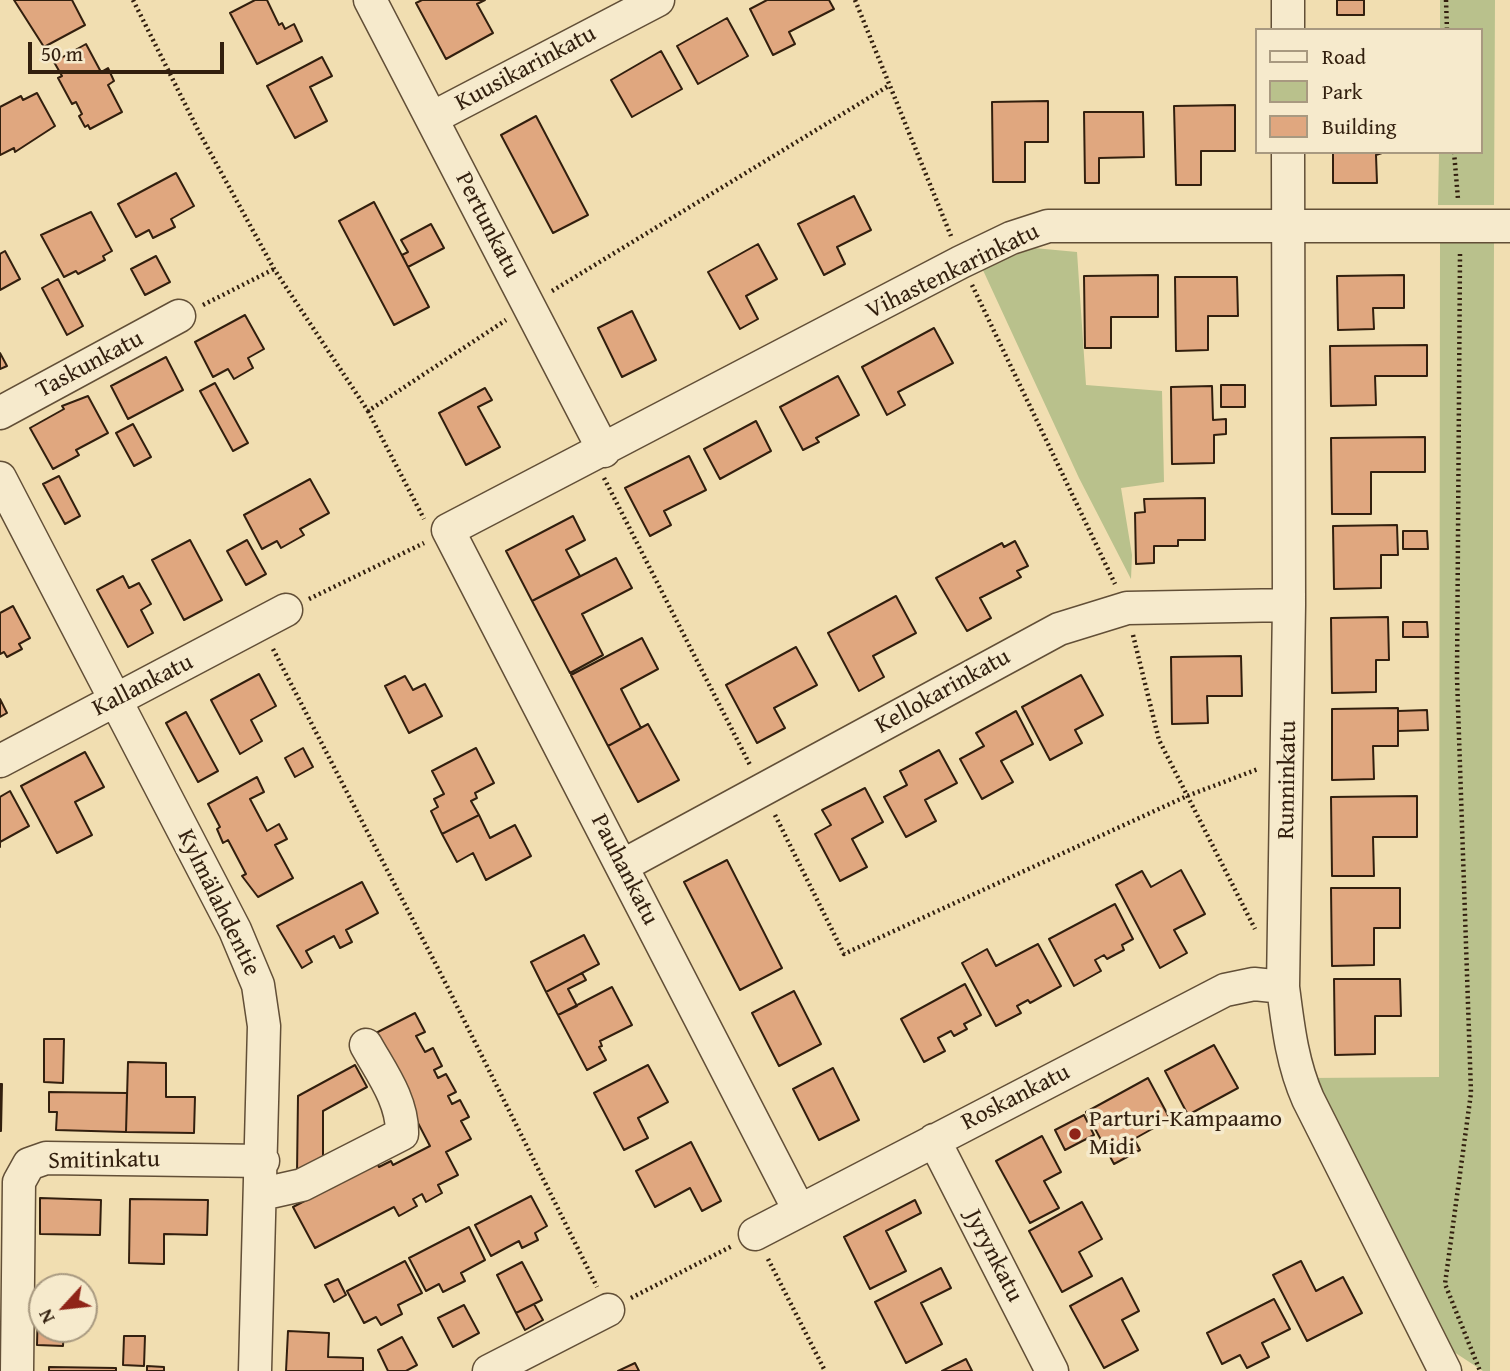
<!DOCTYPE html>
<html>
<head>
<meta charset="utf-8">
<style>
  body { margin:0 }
  #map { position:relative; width:1510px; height:1371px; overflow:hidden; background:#f1deb1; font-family:"Gentium Book Plus",serif }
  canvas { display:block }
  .legend { position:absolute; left:1255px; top:28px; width:228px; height:126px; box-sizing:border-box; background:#f6eacc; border:2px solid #a89980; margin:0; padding:9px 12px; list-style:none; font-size:21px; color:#321f0e }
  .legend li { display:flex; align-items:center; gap:14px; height:35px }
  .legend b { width:35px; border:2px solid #a89980 }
  .north { position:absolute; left:28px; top:1273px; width:70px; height:70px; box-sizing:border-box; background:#f6eacc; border:2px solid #a89980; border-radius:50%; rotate:243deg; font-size:19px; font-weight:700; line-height:28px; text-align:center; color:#321f0e }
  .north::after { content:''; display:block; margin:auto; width:24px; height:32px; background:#8f2418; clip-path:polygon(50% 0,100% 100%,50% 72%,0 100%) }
  .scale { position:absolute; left:28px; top:42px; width:196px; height:32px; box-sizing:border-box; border:4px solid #321f0e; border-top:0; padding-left:9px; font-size:21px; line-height:24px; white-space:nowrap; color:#321f0e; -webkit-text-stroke:5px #f6eacc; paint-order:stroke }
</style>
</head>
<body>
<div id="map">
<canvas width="1510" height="1371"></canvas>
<ul class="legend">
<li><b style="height:9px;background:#f6eacc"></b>Road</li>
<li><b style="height:19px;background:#b9c18c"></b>Park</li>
<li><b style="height:19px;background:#e0a77f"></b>Building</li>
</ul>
<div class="north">N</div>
<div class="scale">50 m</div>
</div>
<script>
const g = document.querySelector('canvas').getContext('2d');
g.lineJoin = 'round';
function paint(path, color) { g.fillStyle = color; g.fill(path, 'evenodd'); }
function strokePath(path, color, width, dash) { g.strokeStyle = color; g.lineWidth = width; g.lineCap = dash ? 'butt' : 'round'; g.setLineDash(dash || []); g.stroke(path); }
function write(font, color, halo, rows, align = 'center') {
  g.font = font + ' "Gentium Book Plus",serif'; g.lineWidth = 7; g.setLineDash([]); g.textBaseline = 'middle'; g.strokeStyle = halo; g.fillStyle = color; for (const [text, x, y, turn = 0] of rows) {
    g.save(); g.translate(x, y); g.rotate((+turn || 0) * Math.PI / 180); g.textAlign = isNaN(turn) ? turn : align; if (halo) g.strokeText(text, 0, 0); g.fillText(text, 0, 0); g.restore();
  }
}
paint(new Path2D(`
  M1440,0H1495L1494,205H1438L1439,152H1480V30H1440Z
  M1440,243H1494L1490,1371H1483L1454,1352L1310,1078L1439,1077Z
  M1034,248L1077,252L1086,385L1162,391L1164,482L1121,488L1132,555L1131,579L1079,478L982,268Z`), '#b9c18c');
const building = new Path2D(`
  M14,0H72L85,25L44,47Z
  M255,0H267L279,25L282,23L285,29L294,24L302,41L257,64L230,13Z
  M422,0H485L477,4L493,33L446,59L416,3Z
  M767,0H829L834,9L789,32L795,44L773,55L750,9Z
  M1337,0H1364V15H1337Z
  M727,18L748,56L698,84L677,46Z
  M86,44L101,72L108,68L114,81L108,85L122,112L90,129L88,125L85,127L79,116L82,114L76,102L72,104L58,78L62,76L54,62Z
  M661,51L682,89L632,117L611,80Z
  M322,57L332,76L310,87L327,121L295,138L267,86Z
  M37,93L55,126L15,152L14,148L0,155V107L21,96L23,100Z
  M1048,101V142H1025V182H993L992,102Z
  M1235,105V151H1201V185H1176L1174,106Z
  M1084,112H1143L1144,157L1099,158V183H1085Z
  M536,116L588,215L553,233L501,135Z
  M1333,152H1385L1376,155L1377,183H1333Z
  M176,173L194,206L171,219L175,227L153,238L149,230L136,237L118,204Z
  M854,196L871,230L837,247L845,264L824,275L798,224Z
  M374,202L429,307L394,325L339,221Z
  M91,212L112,251L103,256L105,260L78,274L76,271L64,277L41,235Z
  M431,224L444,248L408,267L402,255L408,252L401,240Z
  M758,244L777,279L746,296L758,319L740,329L708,272Z
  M5,251L20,279L0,290V254Z
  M156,256L170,282L145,295L131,269Z
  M1158,275V317H1111V348H1085L1084,276Z
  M1404,275V308H1373L1374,329L1338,330L1337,276Z
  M1175,277H1237L1238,316H1208V350L1176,351Z
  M58,279L83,326L67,335L42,288Z
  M632,311L656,360L622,377L598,328Z
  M245,315L264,349L248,358L253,368L234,379L228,369L213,377L195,342Z
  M934,328L953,363L898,392L905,405L887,415L862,367Z
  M1427,345V376H1375L1376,405L1331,406L1330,346Z
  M0,353L7,366L0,369Z
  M166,357L183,390L128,419L111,386Z
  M838,376L859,415L816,438L819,442L803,450L780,407Z
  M215,383L248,443L233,451L200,391Z
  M1221,385H1245V407H1221Z
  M1212,386L1213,420L1226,419V434L1214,435V463L1172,464L1171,387Z
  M485,388L492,400L478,407L500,447L466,465L439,413Z
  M88,396L108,433L76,450L79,455L53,469L30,428L64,409L62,406Z
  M756,421L771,451L720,479L704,449Z
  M133,424L151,457L134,466L116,433Z
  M1425,437V472H1371V514H1332L1331,438Z
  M689,456L706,490L664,511L671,525L650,536L625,488Z
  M59,476L80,516L65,524L43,484Z
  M310,479L329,513L300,529L304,535L281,548L277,541L262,549L244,515Z
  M1205,498V540H1178V546H1154V563L1136,564L1135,513L1145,512L1144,499Z
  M573,516L585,540L566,550L580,576L532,601L506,551Z
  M1397,525L1398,555H1381V588L1334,589L1333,526Z
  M1403,531H1427L1428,549H1403Z
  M190,540L222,600L184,620L152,560Z
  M247,540L266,574L246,585L227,551Z
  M1015,541L1028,566L1017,571L1021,577L980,598L991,618L967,631L936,578L1002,543L1004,547Z
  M616,558L632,588L582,614L603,655L570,673L532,601Z
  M123,576L129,588L139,583L151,604L141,610L153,633L128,647L97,590Z
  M896,596L916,633L873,656L884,677L859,691L828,633Z
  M13,606L30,638L19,644L22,649L7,657L4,652L0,654V613Z
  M1388,617L1389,660H1376V692L1332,693L1331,618Z
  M1403,622H1427L1428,637H1403Z
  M642,638L658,669L621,689L641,728L608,746L571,675Z
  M796,647L817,685L774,708L785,728L757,743L726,685Z
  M1241,656L1242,696H1207L1208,723L1172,724L1171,657Z
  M259,674L276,706L251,720L262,741L240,754L211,700Z
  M1081,675L1103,715L1075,730L1082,743L1050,760L1022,707Z
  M405,676L413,690L425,684L442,716L409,733L385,686Z
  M0,699L7,713L0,717Z
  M1398,708V746H1373L1374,779L1332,780V709Z
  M1427,710L1428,730L1398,731V711Z
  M1016,711L1033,744L1001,761L1013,782L982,799L960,759L984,746L976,733Z
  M186,712L218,771L198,782L166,723Z
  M648,724L679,780L638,802L608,746Z
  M303,748L313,767L295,777L285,758Z
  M476,748L494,783L475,793L477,798L471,801L479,815L442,834L431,811L438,807L434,799L444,794L432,771Z
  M939,750L957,783L925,800L936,821L906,837L884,797L907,785L900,771Z
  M85,752L104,787L75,802L92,835L57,853L21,786Z
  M257,777L264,792L250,799L267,831L279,824L287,839L275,845L293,878L258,897L242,876L246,874L228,840L223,843L217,829L220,827L208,804Z
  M865,788L883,822L852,839L867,867L840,881L815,834L831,825L822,810Z
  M10,791L29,826L0,842V847V797Z
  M1417,796V837H1373L1374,876H1332L1331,797Z
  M479,815L490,838L515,825L531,856L486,880L473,853L457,862L442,834Z
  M727,860L782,968L740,990L684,882Z
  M1181,870L1205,914L1174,930L1187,953L1160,968L1116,885L1142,871L1151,887Z
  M362,882L378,913L346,930L352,942L340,948L334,936L306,951L312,962L302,968L277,926Z
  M1331,888H1400V928H1374V965L1332,966Z
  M1115,904L1133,939L1122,945L1124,950L1107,959L1104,955L1095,960L1101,971L1074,986L1049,939Z
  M584,935L599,964L546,992L531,962Z
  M1038,944L1061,986L1030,1003L1028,1000L1017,1006L1021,1013L996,1026L962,963L987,949L996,966Z
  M582,973L586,980L568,989L577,1006L558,1015L546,992Z
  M1334,979H1400L1401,1016H1375V1054L1335,1055Z
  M965,984L981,1015L964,1024L967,1029L954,1036L951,1031L938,1038L945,1051L924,1062L901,1019Z
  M612,987L632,1025L600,1041L602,1046L599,1047L606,1060L587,1070L558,1015Z
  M794,991L821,1044L779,1066L752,1013Z
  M415,1013L425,1032L416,1036L425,1052L433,1048L442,1066L434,1070L438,1078L446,1074L456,1092L448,1096L452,1104L460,1100L469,1117L461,1121L471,1139L446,1152L458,1175L438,1185L442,1193L426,1202L422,1194L413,1199L417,1206L399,1216L394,1207L315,1248L293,1207L377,1163L379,1167L391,1161L393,1165L430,1146L372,1035Z
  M44,1039H64L63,1083L44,1082Z
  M1214,1045L1238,1088L1188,1115L1165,1071Z
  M128,1062L166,1063V1097H195L194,1133L126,1132Z
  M355,1065L367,1087L323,1111V1160L297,1173L298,1096Z
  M648,1065L668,1102L638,1118L648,1138L624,1150L594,1093Z
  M833,1068L859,1120L819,1140L793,1089Z
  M1148,1078L1170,1119L1134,1139L1140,1150L1114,1164L1086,1112Z
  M0,1084H2L1,1131H0Z
  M49,1092L127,1093L126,1132L56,1130L57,1112H49Z
  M1084,1115L1094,1135L1065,1150L1055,1130Z
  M1042,1136L1061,1172L1044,1181L1059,1208L1030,1223L996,1161Z
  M691,1142L721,1201L702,1211L690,1188L655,1207L636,1171Z
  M531,1196L547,1226L535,1233L538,1240L522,1248L519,1241L491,1256L475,1225Z
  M40,1198L101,1200L100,1235L40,1234Z
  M130,1199L208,1200L207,1235L164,1234V1264L129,1263Z
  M915,1200L921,1213L886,1231L906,1271L870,1289L844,1237Z
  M1082,1202L1102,1239L1079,1252L1092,1276L1062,1292L1029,1231Z
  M469,1227L485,1260L461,1273L465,1281L443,1292L439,1284L426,1291L409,1258Z
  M405,1261L422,1293L398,1305L402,1314L381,1325L376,1317L364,1323L347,1291Z
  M1301,1261L1316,1291L1343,1277L1362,1313L1307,1341L1273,1275Z
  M522,1262L542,1300L516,1313L497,1275Z
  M941,1268L951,1288L921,1303L942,1344L906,1363L875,1302Z
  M1122,1278L1139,1311L1122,1320L1138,1350L1104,1368L1070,1306Z
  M338,1279L346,1295L334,1302L325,1285Z
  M1274,1299L1290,1329L1262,1343L1269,1357L1247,1368L1240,1355L1222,1364L1207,1333Z
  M534,1304L543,1320L525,1330L516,1313Z
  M464,1305L479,1333L453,1347L438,1318Z
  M38,1306H42V1329H64L63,1346L37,1345Z
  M288,1331L329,1333L328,1357L363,1358V1371H286Z
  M124,1336H145L144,1366L123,1365Z
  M402,1337L417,1365L406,1371H388L378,1350Z
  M966,1359L972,1371H942Z
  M635,1363L639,1371H618Z
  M147,1366L164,1367V1371H147Z
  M49,1367L116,1368V1371H49Z`);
paint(building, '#e0a77f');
strokePath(building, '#321f0e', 2);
const minor = new Path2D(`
  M370,0L604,451
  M1288,30V0
  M432,118L658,0
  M1288,152L1289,605L1283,987C1288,1026 1292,1063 1308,1099L1445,1371
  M0,413L179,316
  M0,478L235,930L258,985L264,1026L255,1371
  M0,761L286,610
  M622,866L1059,629L1127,608L1289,605
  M934,1140L1052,1371
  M262,1194L302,1185L402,1134C403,1101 381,1072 366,1045
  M799,1210L448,530L961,262L1011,238L1048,226H1510
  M755,1234L1225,990L1254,984L1283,987
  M17,1371L19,1182L29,1164L46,1158L263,1161
  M489,1371L608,1310`);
strokePath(minor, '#624f37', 35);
strokePath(new Path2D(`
  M133,0L199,132L274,269L368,411L506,320
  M855,0L951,236
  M1446,0L1447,30
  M1454,152L1458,199
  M1460,254L1457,677L1471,1093L1445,1284L1480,1371
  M972,285L1115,584
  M552,291L890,85
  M203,305L274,269
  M368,411L424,519
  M604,478L751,767
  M309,599L424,543
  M1133,635L1159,740L1255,929
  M273,649L447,986L597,1287
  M775,815L844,954L1187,796L1258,769
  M768,1259L825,1371
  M631,1298L732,1246`), '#321f0e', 4.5, [2, 3.5]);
strokePath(minor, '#f6eacc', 32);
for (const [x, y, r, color] of [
  [1075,1134,7,"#8f2418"]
]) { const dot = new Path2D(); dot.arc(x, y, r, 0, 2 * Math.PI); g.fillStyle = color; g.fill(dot); strokePath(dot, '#f6eacc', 2.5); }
write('24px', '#321f0e', '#f6eacc', [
  ["Kuusikarinkatu",526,69,-28],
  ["Pertunkatu",487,225,63],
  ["Vihastenkarinkatu",953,272,-26],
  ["Taskunkatu",90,365,-28],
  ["Kallankatu",143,686,-27],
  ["Kellokarinkatu",943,692,-29],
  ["Runninkatu",1288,780,-89],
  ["Pauhankatu",624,870,63],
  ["Kylmälahdentie",218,903,64],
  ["Roskankatu",1016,1098,-27],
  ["Smitinkatu",104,1161,-1],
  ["Jyrynkatu",993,1256,63]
]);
write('24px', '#321f0e', '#f6eacc', [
  ["Parturi-Kampaamo",1089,1120],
  ["Midi",1089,1148]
], 'left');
</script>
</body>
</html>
